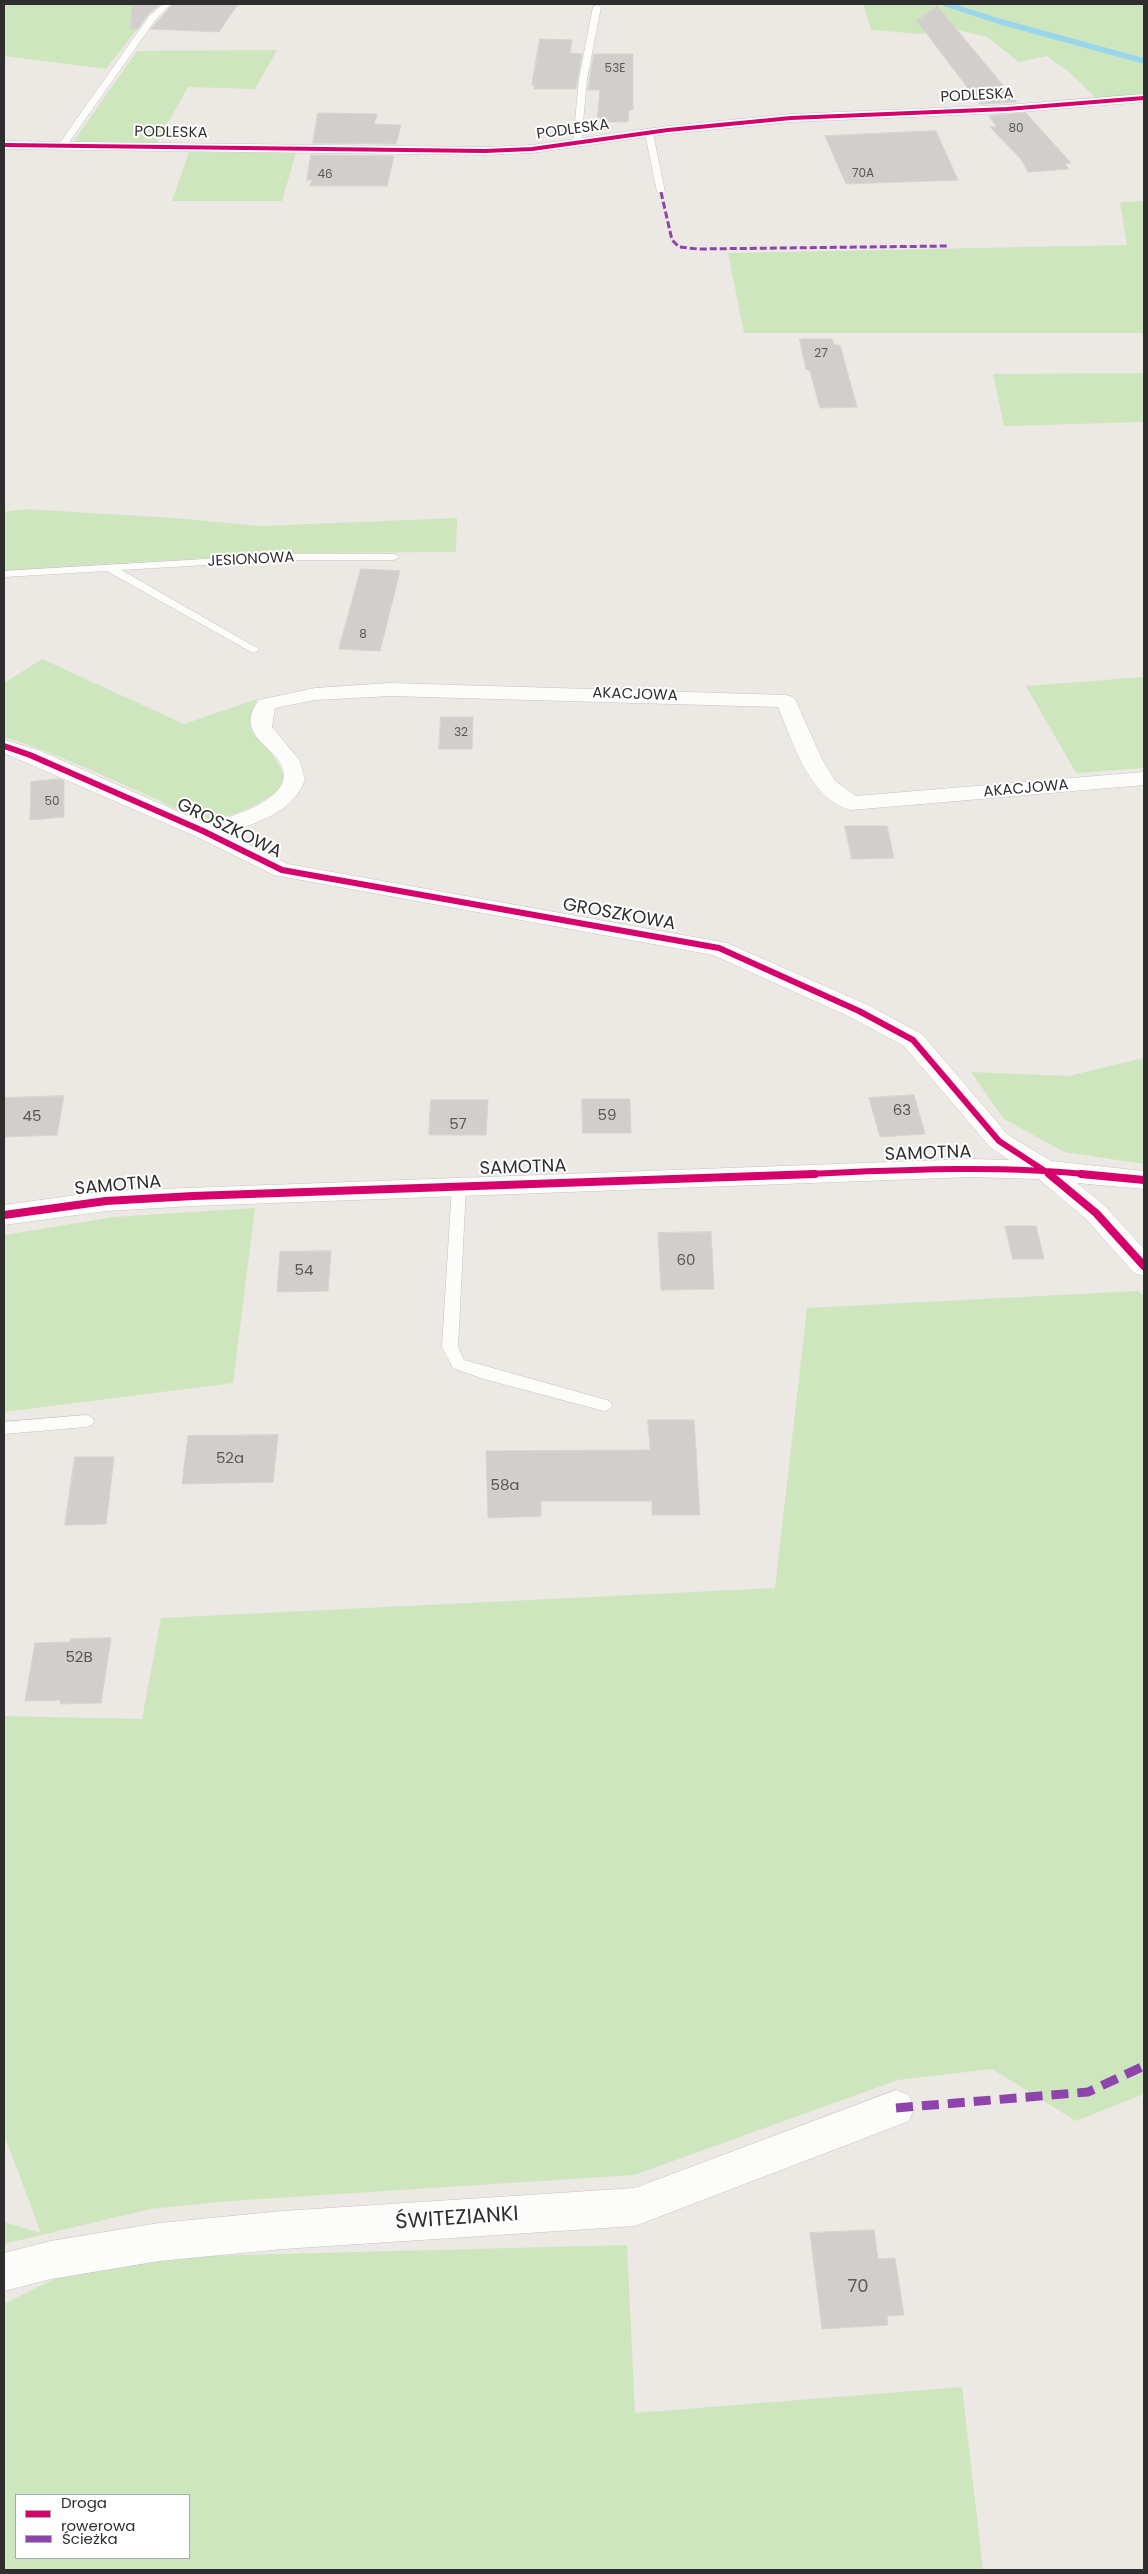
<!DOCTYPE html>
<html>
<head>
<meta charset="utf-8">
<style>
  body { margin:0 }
  #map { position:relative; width:1148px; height:2574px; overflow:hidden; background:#ece8e4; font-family:Poppins,sans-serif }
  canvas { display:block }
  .frame { position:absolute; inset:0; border:5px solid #2e2e2e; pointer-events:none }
  .legend { position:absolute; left:15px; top:2494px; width:175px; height:65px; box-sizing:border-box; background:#fff; border:1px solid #ababab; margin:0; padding:6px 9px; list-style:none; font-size:15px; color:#2e2e2e }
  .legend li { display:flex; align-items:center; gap:10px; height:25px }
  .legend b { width:25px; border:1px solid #ababab }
</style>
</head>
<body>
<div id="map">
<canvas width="1148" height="2574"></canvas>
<div class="frame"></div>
<ul class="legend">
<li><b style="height:6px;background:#d6006c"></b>Droga rowerowa</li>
<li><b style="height:6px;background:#8e44ad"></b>Ścieżka</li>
</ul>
</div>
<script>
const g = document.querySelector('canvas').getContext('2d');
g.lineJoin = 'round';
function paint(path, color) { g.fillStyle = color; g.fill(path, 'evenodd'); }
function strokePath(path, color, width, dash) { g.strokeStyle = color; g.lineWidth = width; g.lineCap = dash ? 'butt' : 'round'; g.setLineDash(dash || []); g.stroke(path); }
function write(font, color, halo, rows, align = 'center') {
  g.font = font + ' Poppins,sans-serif'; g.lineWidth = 4; g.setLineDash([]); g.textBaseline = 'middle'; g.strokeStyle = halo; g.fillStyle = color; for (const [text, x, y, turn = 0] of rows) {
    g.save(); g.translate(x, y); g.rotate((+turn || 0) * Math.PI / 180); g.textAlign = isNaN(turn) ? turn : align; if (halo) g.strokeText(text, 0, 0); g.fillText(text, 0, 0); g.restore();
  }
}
paint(new Path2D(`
  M4,4H157L106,69L4,56Z
  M863,4H1144V94L1096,98L1069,72L1047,56L1019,62L987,37L946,27L922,34L871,30Z
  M277,50L255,89L188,87L156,144L73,142L137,51Z
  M189,152L296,153L282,201H172Z
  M1144,201V333H744L728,253L1127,245L1120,202Z
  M1144,373V422L1004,426L993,374Z
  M25,509L174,518L261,526L457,518L456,552L288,553L4,570V512Z
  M42,659L184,724L257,699L251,722C262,743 280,760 287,783C270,800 230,820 205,820C194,820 167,804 156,799C106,777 56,753 4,737V683Z
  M1144,677V768L1076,773L1026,686Z
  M1144,1058V1164L1064,1152L1004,1119L971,1072L1068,1076Z
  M255,1208L233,1383L4,1412V1235L114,1217Z
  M1138,1291L1144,1296V2094L1076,2121L992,2069L898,2080L634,2175L230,2201L150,2209L4,2244V2222L41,2233L4,2134V1716L142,1719L161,1618L775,1588L807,1308Z
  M627,2245L635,2413L962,2387L983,2570H4V2304L54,2279L163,2257ZM16,2495H189V2558H16Z`), '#cee6be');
strokePath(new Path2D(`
  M946,4L998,21L1144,61`), '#99d6ec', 5.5);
const building = new Path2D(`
  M132,4H160L148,14L138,29H131Z
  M173,4H238L219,32L151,29Z
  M937,6L1017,102L980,104L917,21Z
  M540,39L572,40L570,53L582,54L576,89H534V85H532Z
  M594,54H633V110H629L628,122H597L600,90H588Z
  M318,113L377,114L374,124L401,125L396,144L313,143Z
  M1026,113L1071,163L1065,164L1069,169L1028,172L1021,159L990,127H997L989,116Z
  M936,131L958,180L846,184L825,136Z
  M311,155L394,156L387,186H310L312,180H307Z
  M800,339H832L834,345H840L857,407L820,408L810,371L806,369Z
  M361,569L400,571L380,651L339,649Z
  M441,717H473L472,749H439Z
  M60,779L64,781V817L30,820L31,782Z
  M845,826H887L894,858L852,859Z
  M914,1095L925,1134L880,1137L869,1098Z
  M64,1096L57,1135L4,1137V1098Z
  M582,1099H630L631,1133H583Z
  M431,1100H488L486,1135H429Z
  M1005,1226H1036L1044,1259H1013Z
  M711,1232L714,1289L661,1290L658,1233Z
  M331,1251L328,1291L277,1292L280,1252Z
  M648,1420H694L700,1515H652V1501H541V1516L488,1518L486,1451L650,1450Z
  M278,1435L273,1482L182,1484L188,1436Z
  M75,1457H114L106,1524L65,1525Z
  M111,1638L101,1703L60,1704L61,1700L25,1701L35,1643L70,1642L71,1639Z
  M874,2230L878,2259L895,2258L904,2315L887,2316L888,2325L822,2329L810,2233Z`);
paint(building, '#d1cecb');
strokePath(building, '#d7d4d0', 1);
const service = new Path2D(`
  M163,4H171L156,19L65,148H59V144L150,15Z
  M597,5L601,7L587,79L581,144L577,146L573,144L579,79L593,7Z
  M649,131L653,133L665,192L661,194L657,192L645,133Z
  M290,554H394L399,557L394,560H290L121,570L257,648L259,650L253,653L107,571L4,577V571Z
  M459,1181L466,1186L458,1347L464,1360L610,1401L612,1405L610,1409L604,1411L484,1379L453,1368L442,1347L452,1186Z
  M86,1415L92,1417L94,1421L92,1425L86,1427L4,1434V1422Z`);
const minor = new Path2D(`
  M1144,94V102L1007,113L791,122L668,134L532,153L485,155L4,149V141L485,147L532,145L668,126L791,114L1007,105Z
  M390,683L786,695L793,697L796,701L821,757L835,781L856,796L1144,772V785L851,810C809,799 793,742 778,707L390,696L315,700L275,708L272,727L300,761L305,780C292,813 257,823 225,833L288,864L727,943L868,1005L922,1034L1008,1135L1051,1161L1144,1171V1189L1077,1183L1105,1206L1144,1249V1276L1134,1273L1087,1220L1039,1179L971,1177L193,1206L106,1211L4,1225V1205L106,1191L971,1159L1009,1160L990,1147L904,1046L850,1017L713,955L274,875L195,836L4,753V740L38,750L206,824C230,817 303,798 279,761C270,748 254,740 251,725C249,716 254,706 259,700L315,688Z
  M896,2090L909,2095L914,2108L909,2121L635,2226L283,2249L159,2261L51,2279L4,2291V2253L51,2241L159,2223L283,2211L635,2188Z`);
strokePath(service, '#c5c4c5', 1);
strokePath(minor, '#c5c4c5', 1);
paint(service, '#fcfcfb');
paint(minor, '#fcfcfb');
strokePath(new Path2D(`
  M661,192L672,240L679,247L698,249L949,246`), '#8e44ad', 3, [7, 3]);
strokePath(new Path2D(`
  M896,2108L1088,2092L1144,2066`), '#8e44ad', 9, [17, 9]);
strokePath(new Path2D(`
  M4,145L485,151L532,149L668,130L791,118L1007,109L1144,98`), '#d6006c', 4);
strokePath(new Path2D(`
  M4,746L30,755L203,831L282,870L719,948L859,1011L913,1040L999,1141L1051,1175
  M781,1175C885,1171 989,1164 1093,1175`), '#d6006c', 6);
strokePath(new Path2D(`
  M1049,1174L1096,1213L1144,1266
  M1081,1174L1144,1180
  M4,1215L106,1201L193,1196L815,1174`), '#d6006c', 8);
write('12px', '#585857', null, [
  ["53E",615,69],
  ["80",1016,129],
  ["70A",863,174],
  ["46",325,175],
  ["27",821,354],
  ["8",363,635],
  ["32",461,733],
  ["50",52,802]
]);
write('15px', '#2e2e2e', '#fff', [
  ["PODLESKA",977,96,-3],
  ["PODLESKA",573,130,-8],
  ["PODLESKA",171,133,1],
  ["JESIONOWA",251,560,-3],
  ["AKACJOWA",635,695,2],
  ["AKACJOWA",1026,789,-5]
]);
write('15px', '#585857', null, [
  ["63",902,1111],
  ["59",607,1116],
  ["45",32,1117],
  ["57",458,1125],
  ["60",686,1261],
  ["54",304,1271],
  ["52a",230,1459],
  ["58a",505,1486],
  ["52B",79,1658]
]);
write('18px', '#2e2e2e', '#fff', [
  ["GROSZKOWA",229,829,26],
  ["GROSZKOWA",619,915,10],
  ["SAMOTNA",928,1154,-2],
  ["SAMOTNA",523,1168,-2],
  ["SAMOTNA",118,1186,-5]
]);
write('18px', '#585857', null, [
  ["70",858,2287]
]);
write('21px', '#2e2e2e', '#fff', [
  ["ŚWITEZIANKI",457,2219,-4]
]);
</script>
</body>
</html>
